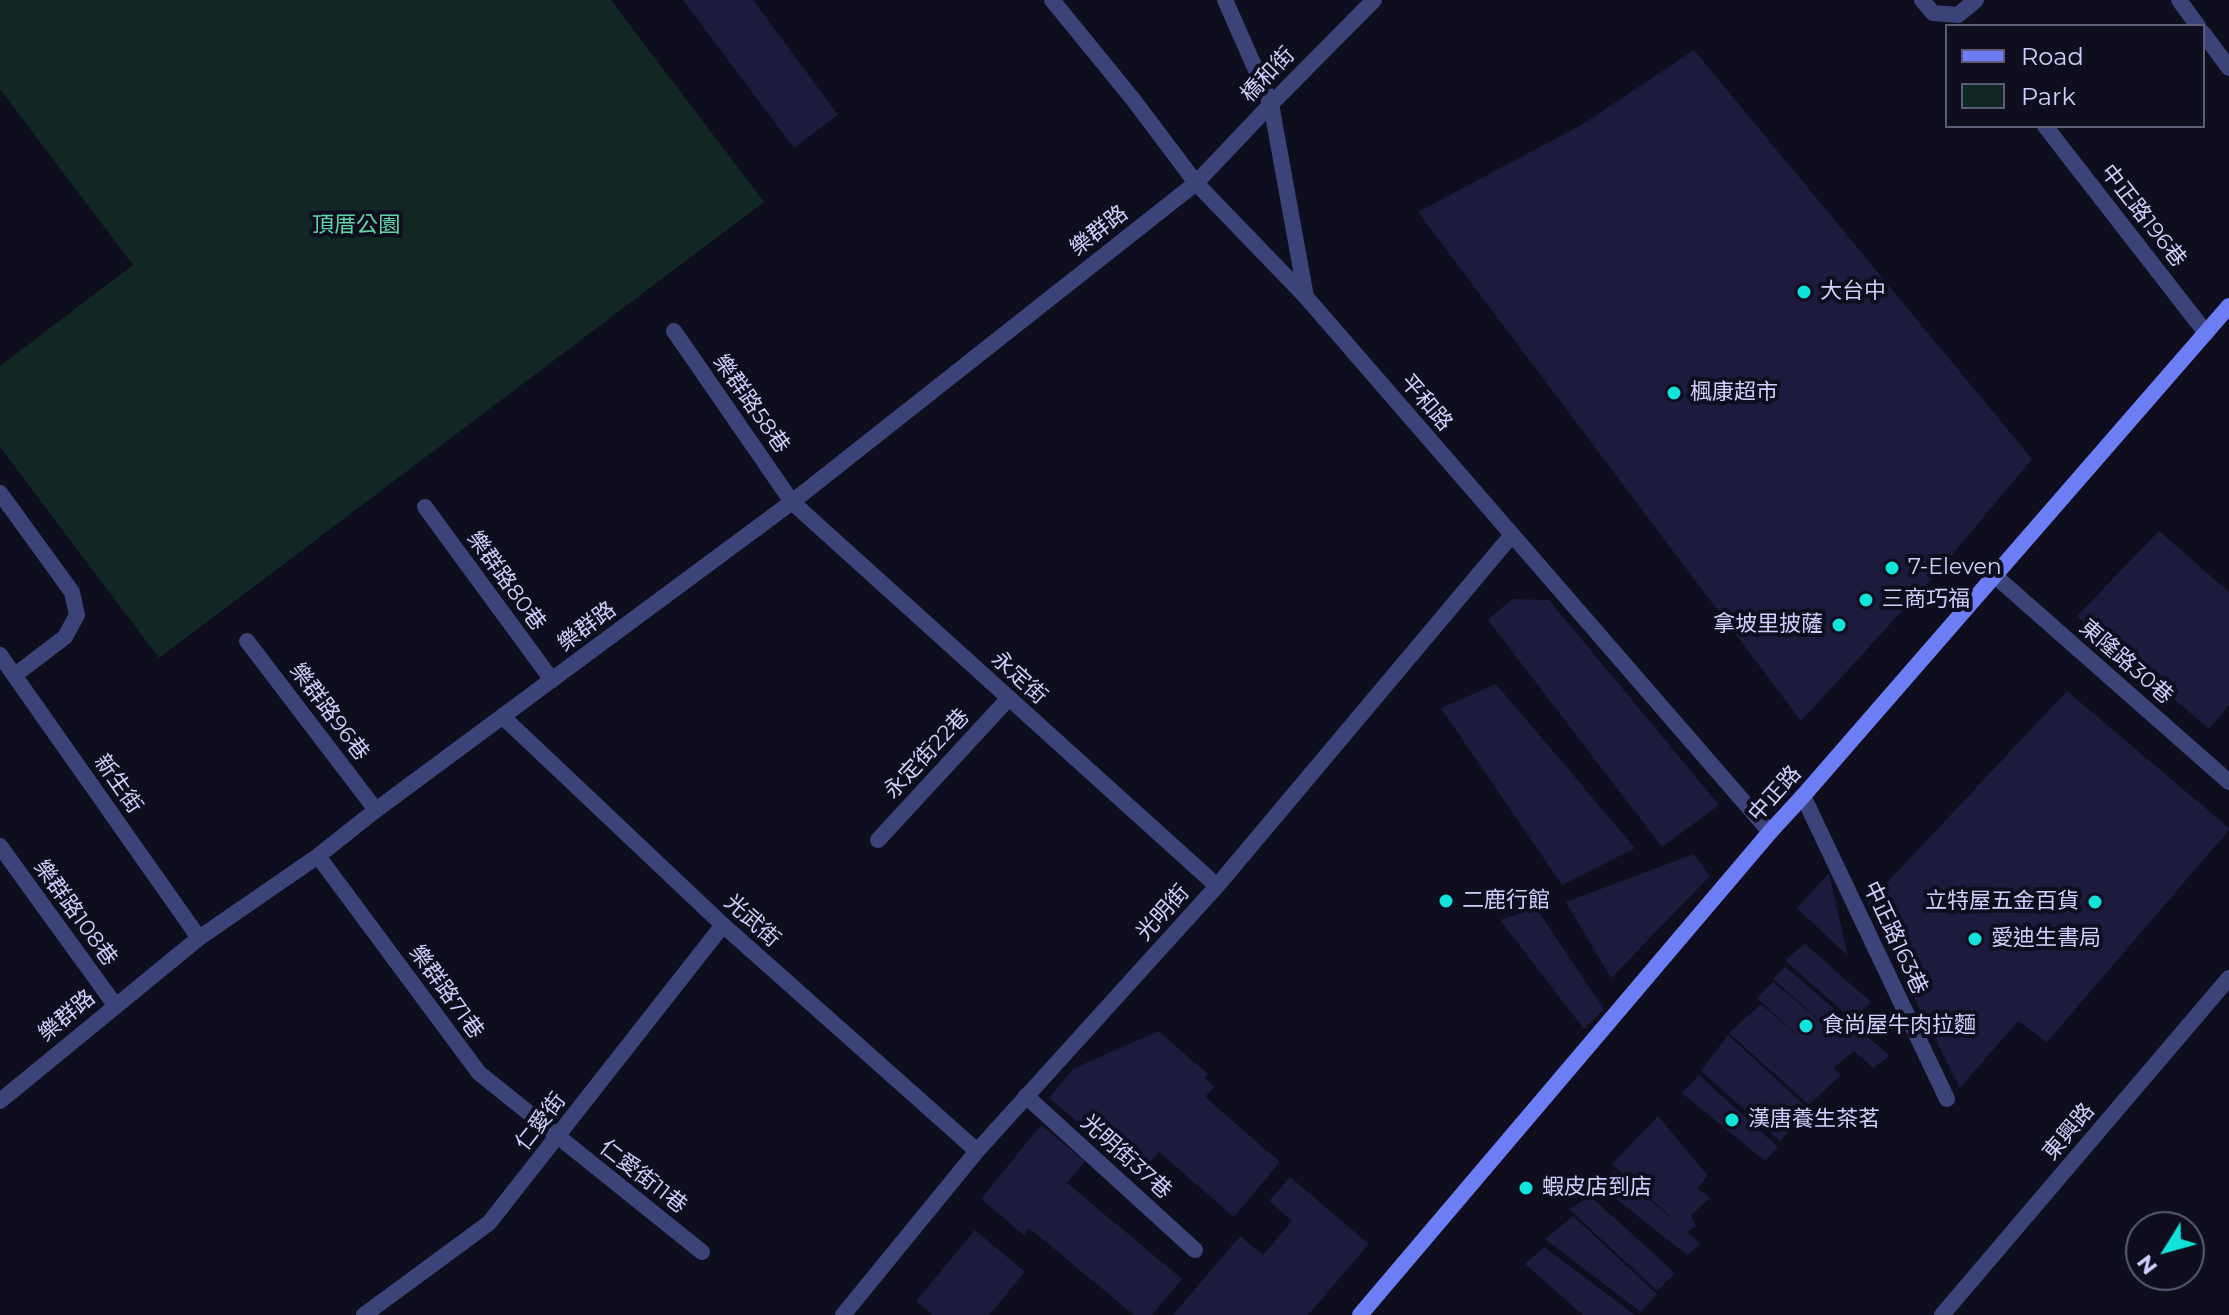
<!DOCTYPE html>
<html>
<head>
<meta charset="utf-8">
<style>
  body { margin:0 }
  #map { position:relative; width:2229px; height:1315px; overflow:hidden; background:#0e0e1e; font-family:Montserrat,sans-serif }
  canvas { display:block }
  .legend { position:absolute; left:1945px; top:24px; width:260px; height:104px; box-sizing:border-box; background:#0e0e1e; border:2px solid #5b5c76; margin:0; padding:10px 14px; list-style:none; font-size:24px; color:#ced0fb }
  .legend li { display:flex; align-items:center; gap:16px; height:40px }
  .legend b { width:40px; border:2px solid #5b5c76 }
  .north { position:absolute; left:2125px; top:1211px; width:80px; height:80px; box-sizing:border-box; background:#0e0e1e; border:2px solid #5b5c76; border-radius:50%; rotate:233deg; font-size:22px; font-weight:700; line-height:32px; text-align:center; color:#ced0fb }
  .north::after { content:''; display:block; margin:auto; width:28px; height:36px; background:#12e3da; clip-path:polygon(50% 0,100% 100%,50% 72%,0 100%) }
</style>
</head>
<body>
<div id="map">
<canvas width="2229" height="1315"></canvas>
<ul class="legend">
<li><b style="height:10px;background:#6d7df3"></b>Road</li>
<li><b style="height:22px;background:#112723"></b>Park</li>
</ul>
<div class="north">N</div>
</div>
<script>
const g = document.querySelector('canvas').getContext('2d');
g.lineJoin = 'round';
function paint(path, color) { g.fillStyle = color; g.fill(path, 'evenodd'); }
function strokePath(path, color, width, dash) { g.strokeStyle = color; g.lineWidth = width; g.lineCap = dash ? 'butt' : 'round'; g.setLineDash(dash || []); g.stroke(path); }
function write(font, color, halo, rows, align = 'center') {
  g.font = font + ' Montserrat,"Noto Sans TC",sans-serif'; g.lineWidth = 8; g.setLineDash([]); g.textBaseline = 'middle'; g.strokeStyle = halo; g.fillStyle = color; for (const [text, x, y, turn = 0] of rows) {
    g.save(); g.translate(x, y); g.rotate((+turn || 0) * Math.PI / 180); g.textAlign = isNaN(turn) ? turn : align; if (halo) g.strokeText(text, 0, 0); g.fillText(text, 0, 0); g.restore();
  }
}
paint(new Path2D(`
  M0,0H611L764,202L159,658L0,447V366L133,265L0,89Z`), '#112723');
paint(new Path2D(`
  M683,0H753L838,115L794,148Z
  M1694,50L2032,459L1936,574L1801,721L1418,212L1583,124Z
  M2159,531L2229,592V705L2209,729L2077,616Z
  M1512,599L1549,600L1719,805L1662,847L1488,620Z
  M1496,684L1635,848L1562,885L1441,708Z
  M2067,691L2229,828V830L2047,1042L2018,1021L1960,1088L1867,904Z
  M1694,854L1710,876L1611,978L1566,902Z
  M1829,873L1848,956L1797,908Z
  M1536,908L1604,1009L1584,1029L1500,920Z
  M1805,944L1871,1002L1853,1021L1785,960Z
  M1785,967L1890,1056L1873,1068L1854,1051L1833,1068L1841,1075L1809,1105L1729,1033L1761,1004L1806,1043L1757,998L1773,982L1830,1029L1773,979Z
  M1158,1031L1208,1074L1204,1078L1214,1087L1205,1097L1280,1162L1234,1217L1159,1152L1139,1174L1049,1098L1073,1069Z
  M1728,1035L1810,1110L1780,1141L1701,1071Z
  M1699,1075L1778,1147L1765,1161L1682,1093Z
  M1658,1116L1708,1176L1697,1188L1710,1198L1691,1215L1696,1226L1687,1232L1701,1244L1687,1255L1601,1187L1614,1171L1680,1225L1612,1164Z
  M1041,1125L1085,1161L1067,1183L1182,1279L1152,1315H1134L1029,1228L1024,1235L981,1199Z
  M1290,1177L1369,1244L1308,1315H1173L1240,1236L1263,1255L1292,1221L1269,1201Z
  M1590,1196L1675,1273L1657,1291L1569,1209Z
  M1573,1216L1657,1294L1641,1312L1545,1239Z
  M975,1230L1025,1272L989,1315H933L916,1301Z
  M1544,1247L1635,1315H1583L1525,1264Z`), '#1d1b3d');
strokePath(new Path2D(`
  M2179,0L2198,26
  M2203,33L2229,68
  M1271,104L1306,297
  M2045,126L2206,333
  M674,331L792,502
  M0,493L72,592L77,615L65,637L15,675
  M425,507L552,680
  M247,641L376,810
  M1803,796L1947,1099
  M878,840L1009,698
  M0,846L115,1005
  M318,856L479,1073L702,1252
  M1026,1096L1195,1250`), '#3c4379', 16);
strokePath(new Path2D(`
  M1052,0L1132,98L1196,183L1306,297L1770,832
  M1225,0L1271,104
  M1922,0L1933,13L1958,15L1976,0
  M792,502L1217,886
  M1994,575L2229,782
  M0,655L199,938
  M503,717L723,925L977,1151
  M0,1101L199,938L318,856L376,810L792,502L1196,183L1271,104L1374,0
  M364,1315L489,1223L723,925
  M843,1315L977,1151L1217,886L1511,536
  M1942,1315L2229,978`), '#3c4379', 16);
strokePath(new Path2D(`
  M1360,1315L1770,832L1803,796L2229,306`), '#6d7df3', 16);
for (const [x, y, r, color] of [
  [1804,292,8,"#12e3da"],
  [1674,393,8,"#12e3da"],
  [1892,568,8,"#12e3da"],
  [1866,600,8,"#12e3da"],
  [1839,625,8,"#12e3da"],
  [1446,901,8,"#12e3da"],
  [2095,902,8,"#12e3da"],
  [1975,939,8,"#12e3da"],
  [1806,1026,8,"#12e3da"],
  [1732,1120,8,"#12e3da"],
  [1526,1188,8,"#12e3da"]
]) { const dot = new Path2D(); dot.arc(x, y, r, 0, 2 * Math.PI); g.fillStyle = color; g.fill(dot); strokePath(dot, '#0e0e1e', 3); }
write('22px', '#ced0fb', '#0e0e1e', [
  ["橋和街",1268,75,-46],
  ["中正路196巷",2143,216,52],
  ["樂群路",1099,231,-38],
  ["平和路",1426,403,49],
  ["樂群路58巷",751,404,55],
  ["樂群路80巷",506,581,54],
  ["樂群路",587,627,-37],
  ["東隆路30巷",2126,662,41],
  ["永定街",1019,678,42],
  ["樂群路96巷",329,712,53],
  ["永定街22巷",927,754,-47],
  ["新生街",118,784,55],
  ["中正路",1775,794,-48],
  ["樂群路108巷",75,913,54],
  ["光明街",1163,913,-48],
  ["光武街",752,921,42],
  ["中正路163巷",1895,938,65],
  ["樂群路71巷",446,992,54],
  ["樂群路",67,1016,-40],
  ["仁愛街",541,1122,-52],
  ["東興路",2069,1132,-50],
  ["光明街37巷",1126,1157,42],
  ["仁愛街11巷",643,1177,38]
]);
write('22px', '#61d4a7', '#0e0e1e', [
  ["頂厝公園",356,226]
]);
write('22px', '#ced0fb', '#0e0e1e', [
  ["大台中",1820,292],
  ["楓康超市",1690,393],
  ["7-Eleven",1908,568],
  ["三商巧福",1882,600],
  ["拿坡里披薩",1823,625,"right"],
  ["二鹿行館",1462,901],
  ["立特屋五金百貨",2079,902,"right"],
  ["愛迪生書局",1991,939],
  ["食尚屋牛肉拉麵",1822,1026],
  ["漢唐養生茶茗",1748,1120],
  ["蝦皮店到店",1542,1188]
], 'left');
</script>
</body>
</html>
